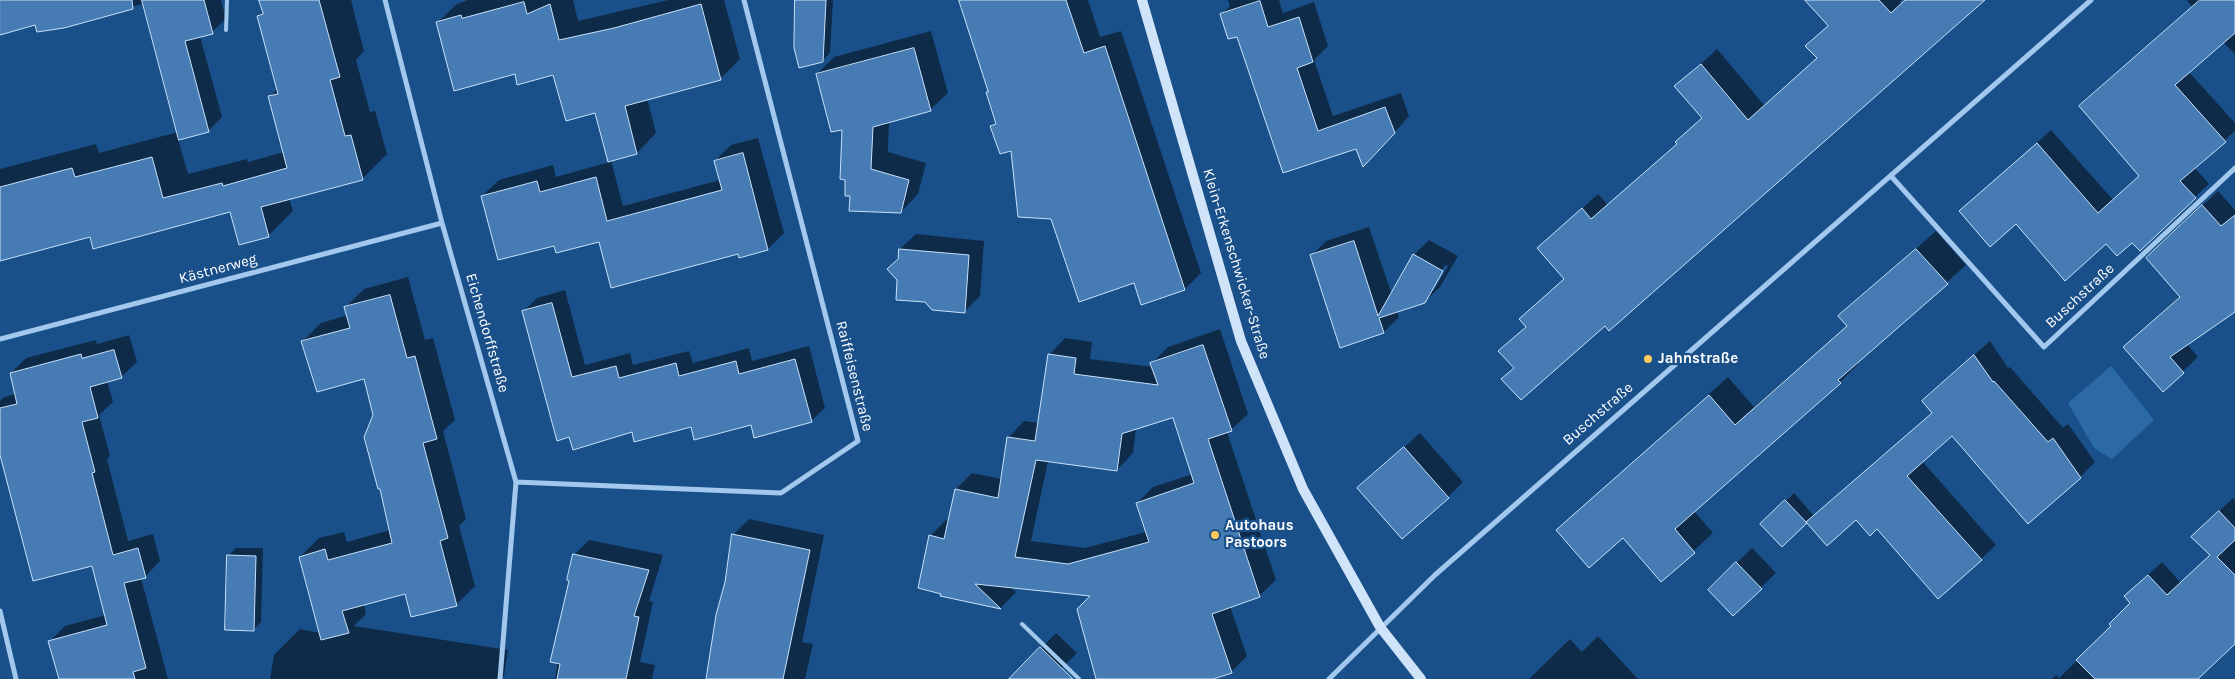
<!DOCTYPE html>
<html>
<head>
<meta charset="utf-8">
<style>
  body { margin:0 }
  canvas { display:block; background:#1a5089 }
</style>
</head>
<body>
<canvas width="2235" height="679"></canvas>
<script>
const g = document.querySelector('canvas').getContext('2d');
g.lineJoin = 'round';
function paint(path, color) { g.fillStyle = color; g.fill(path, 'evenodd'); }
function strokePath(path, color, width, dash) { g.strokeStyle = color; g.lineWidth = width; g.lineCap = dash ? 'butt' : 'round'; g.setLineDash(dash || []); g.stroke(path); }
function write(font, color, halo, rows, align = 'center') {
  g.font = font + ' Karla,sans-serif'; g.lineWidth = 4.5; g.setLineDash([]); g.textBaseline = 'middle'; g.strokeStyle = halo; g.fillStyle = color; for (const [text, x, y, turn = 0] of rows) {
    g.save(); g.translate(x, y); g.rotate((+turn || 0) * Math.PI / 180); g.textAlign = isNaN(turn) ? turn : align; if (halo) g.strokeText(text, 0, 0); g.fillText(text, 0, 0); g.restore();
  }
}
paint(new Path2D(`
  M2111,366L2154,420L2112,459L2094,448L2068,403Z`), '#2c6aa7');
paint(new Path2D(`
  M0,0H221L226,19L212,32L200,36L222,117L208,131L178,139L188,174L247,159L248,162L284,152L270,97L278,88L259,16L263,12L260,0H351L364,51L356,60L370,112L375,111L387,154L362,179L289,198L293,211L268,236L231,210L91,235L0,259V169L96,144L99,153L178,132L145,3L63,26L36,24L0,34Z
  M468,0H573L578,21L668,0H724L740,59L720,79L647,98L656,133L637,153L611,160L623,206L720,180L715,161L731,145L758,138L784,233L768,249L740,256L739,253L600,240L555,245L482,196L499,180L553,165L556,177L610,162L596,111L554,74L516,73L437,23L457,4Z
  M797,0H833L830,53L822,61Z
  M1003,0H1088L1100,37L1121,31L1201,273L1185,289L1134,282L1051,218L1012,149L992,126L997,121Z
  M1228,0H1279L1283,13L1314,2L1328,46L1314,60L1333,116L1401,93L1409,116L1378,151L1357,148L1284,172L1238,35L1221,15L1230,6Z
  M1806,0H1901L1900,6L1907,0H1984L1605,325L1503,379L1514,367L1500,351L1526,326L1520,319L1565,278L1539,248L1598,194L1608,205L1678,143L1677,142L1703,117L1676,87L1717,49L1764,105L1818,58L1807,46L1829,25Z
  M2187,0H2235V54L2223,42L2189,72L2235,123V131L2194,167L2209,184L2195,197L2133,241L2106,242L1960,212L2051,130L2113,200L2140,175L2192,7Z
  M931,31L948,93L930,110L889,121L888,152L926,163L918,194L901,212L851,194L843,128L817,74L834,57Z
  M2218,191L2235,210V311L2187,344L2198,357L2163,390L2124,347L2180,296L2162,243Z
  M1369,227L1392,295L1414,255L1429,240L1458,256L1440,287L1424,302L1397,311L1399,317L1384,332L1311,256L1326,241ZM1445,265L1448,266L1433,291H1430Z
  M1936,231L1966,265L1857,362L1858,364L1840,382L1694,511L1713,533L1661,581L1623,537L1558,530L1728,377L1754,407L1848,325L1840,317Z
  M916,234L984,241L980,296L965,311L926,301L900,258V249Z
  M408,277L425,340L433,338L455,420L443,431L466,519L459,526L475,586L456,605L406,593L364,604L366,614L354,626L508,650L504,676L501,679H270L274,655L300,629L320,633L300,557L319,538L344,532L347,542L390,530L374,415L365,378L302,342L321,323L348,315L346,307L364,289Z
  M565,290L585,365L630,353L633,365L689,351L693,363L749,348L752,361L809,346L825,408L811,421L692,426L632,431L574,449L524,311L537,298Z
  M1220,329L1248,414L1231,430L1227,432L1276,580L1259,596L1230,606L1247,656L1231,672L1215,679H1101L1093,595L1010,586L1016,592L1001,608L942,595L930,536L946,520L949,521L956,489L972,473L1002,479L1008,438L1024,421L1039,423L1049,355L1065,338L1092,342L1090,359L1153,367L1152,363L1168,347ZM1174,416L1193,474L1153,487L1137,503L1146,532L1085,548L1031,541L1048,461L1117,470L1133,453L1136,428Z
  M129,335L137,362L121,377L107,381L113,402L99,415L110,456L107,459L128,541L153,534L160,561L145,577L141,578L168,679H60L50,641L65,626L106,615L93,564L0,453V401L4,397L16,394L11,373L26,358L96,340L97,344Z
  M1990,341L2008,368L2010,367L2063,428L2068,424L2095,462L2080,477L1952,435L1922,461L1996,545L1981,559L1877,528L1856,518L1807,521L1782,545L1762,524L1794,493L1814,516L1933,412L1923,401Z
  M1420,433L1463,482L1448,497L1359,488Z
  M2233,498L2235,500V643L2197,679H2052L2056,675L2059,678L2113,626L2132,603L2139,583L2162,562L2181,583L2211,555L2207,523Z
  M749,519L824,535L802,642L813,644L805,679H714L733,535Z
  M589,540L663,555L649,601L653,602L640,662L655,665L652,679H555L574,555Z
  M236,548H263L261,622L253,630L229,555Z
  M1752,548L1776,573L1733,614L1724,575Z
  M1056,633L1077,653L1051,679H1011Z
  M1598,636L1638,679H1529L1570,639L1582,652Z`), '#0007');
const building = new Path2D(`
  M0,0H132L133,9L64,28L37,32L35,25L0,35Z
  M142,0H204L213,34L185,41L209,132L179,140Z
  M259,0H319L340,77L330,80L345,136L351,135L363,180L261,207L269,237L239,245L230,212L93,249L90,237L0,261V187L72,168L75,177L152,157L163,198L222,183L223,186L287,168L268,96L278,94L257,16L263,14Z
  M795,0H826L823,62L799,68L794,48Z
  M959,0H1066L1084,53L1105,46L1185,290L1141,305L1134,283L1079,302L1051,219L1018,217L1011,151L1000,154L990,126L996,124L986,92H988Z
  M1805,0H1879L1891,13L1905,0H1985L1609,331L1605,326L1521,400L1501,379L1514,368L1498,351L1526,327L1519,319L1564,279L1537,248L1582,208L1591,219L1677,144L1675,142L1702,118L1674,86L1701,64L1748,120L1817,58L1805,46L1828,26Z
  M2200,0H2235V33L2175,85L2226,142L2180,181L2196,198L2140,251L2132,243L2117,256L2106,244L2065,281L2016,224L1990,247L1959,211L2037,143L2098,213L2139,176L2079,106Z
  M1260,1L1268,27L1299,17L1313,62L1297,68L1318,131L1385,107L1395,133L1363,167L1356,149L1283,173L1237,37L1228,39L1220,14Z
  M524,2L527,14L550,4L559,40L614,28L701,4L721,80L625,106L637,154L608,162L595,113L566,121L553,75L517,85L515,74L454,91L436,22L461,15L462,18Z
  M914,48L931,111L873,127L871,169L909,180L901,213L849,211L850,196H845V180L840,179L842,130L831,132L816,74Z
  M743,153L768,250L739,258L738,254L611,288L599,242L556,253L554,246L498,260L481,196L537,181L540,192L596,177L607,221L722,190L714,161Z
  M2202,205L2221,226L2235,215V312L2170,357L2184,373L2163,392L2123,347L2180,297L2146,258Z
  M1354,241L1378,316L1413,254L1443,271L1425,303L1379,318L1384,333L1340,348L1310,255Z
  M899,249L969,255L965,313L932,310L925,302L896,300L897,280L887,269L898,259Z
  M1916,249L1948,284L1838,380L1841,383L1675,529L1695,553L1661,582L1623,538L1589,568L1556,530L1709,395L1735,425L1847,326L1838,316Z
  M390,295L407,358L415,356L437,439L423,443L448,538L440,541L457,606L411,617L405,594L342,611L349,633L321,640L299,557L325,549L328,560L392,543L380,489H378L364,437L373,415L364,379L317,392L301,341L350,328L344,307Z
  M552,303L572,377L616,366L619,378L676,363L679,376L736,361L739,374L795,359L812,422L754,438L751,425L694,440L691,427L634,442L632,432L573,450L569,437L557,441L522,311Z
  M1203,345L1232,431L1208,439L1260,597L1212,614L1232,673L1213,679H1096L1077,609L1090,596L975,584L1001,609L940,596L941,594L918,588L929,535L944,539L955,489L998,498L1007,437L1035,441L1048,354L1076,358L1074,374L1158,385L1150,363ZM1173,418L1194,483L1136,503L1149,542L1068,564L1015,557L1036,460L1117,471L1122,434Z
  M114,350L122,378L90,387L98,418L82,422L95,472L92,473L113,555L138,548L146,578L124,583L146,668L133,672L135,679H59L48,641L107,625L92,566L33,581L0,455V408L17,404L10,373L81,354L82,358Z
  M1974,355L1993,382L1994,381L2048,442L2053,438L2081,478L2028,524L1952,436L1907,476L1982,560L1938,599L1877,529L1870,536L1856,520L1827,546L1806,522L1932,413L1922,401Z
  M1404,447L1449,498L1402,539L1357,488Z
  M1785,500L1807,523L1782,547L1760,524Z
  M2219,511L2235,528V540L2217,557L2235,575V644L2198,679H2095L2076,660L2111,626L2109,624L2130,603L2124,596L2148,575L2167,595L2210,555L2191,537Z
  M732,534L810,550L783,679H706L716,615L725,582Z
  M573,554L649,570L634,616L639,617L626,679H557L560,664L550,662L569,581L567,580Z
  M227,555L256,556L254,631L225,630Z
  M1736,562L1762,589L1733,616L1708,590Z
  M1040,647L1073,679H1009Z`);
paint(building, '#467cb3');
strokePath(building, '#c8e1f9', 1);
strokePath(new Path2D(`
  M226,30L227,0
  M1022,624L1079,679`), '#a2c8ed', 4);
strokePath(new Path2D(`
  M385,0L442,223L516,482L500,679
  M1891,176L2044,347L2235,168
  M0,339L442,223
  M516,482L781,493L858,441L744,0
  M0,611L16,679
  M1329,679L1435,575L2091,0`), '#a2c8ed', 5);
strokePath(new Path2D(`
  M1142,0L1241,341L1303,489L1380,627L1421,679`), '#cfe3f9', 10);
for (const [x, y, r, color] of [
  [1648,359,5,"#ffc95e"],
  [1215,535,5,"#ffc95e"]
]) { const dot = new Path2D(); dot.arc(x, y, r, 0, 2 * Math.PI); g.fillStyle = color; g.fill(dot); strokePath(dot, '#1a5089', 2); }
write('15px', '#fff', '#1a5089', [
  ["Klein-Erkenschwicker-Straße",1236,264,73],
  ["Kästnerweg",218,269,-15],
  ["Buschstraße",2080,296,-43],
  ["Eichendorffstraße",487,333,74],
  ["Raiffeisenstraße",854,376,76],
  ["Buschstraße",1598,414,-41]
]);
write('bold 15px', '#fff', '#1a5089', [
  ["Jahnstraße",1658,359],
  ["Autohaus",1225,526],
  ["Pastoors",1225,543]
], 'left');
</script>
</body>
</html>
